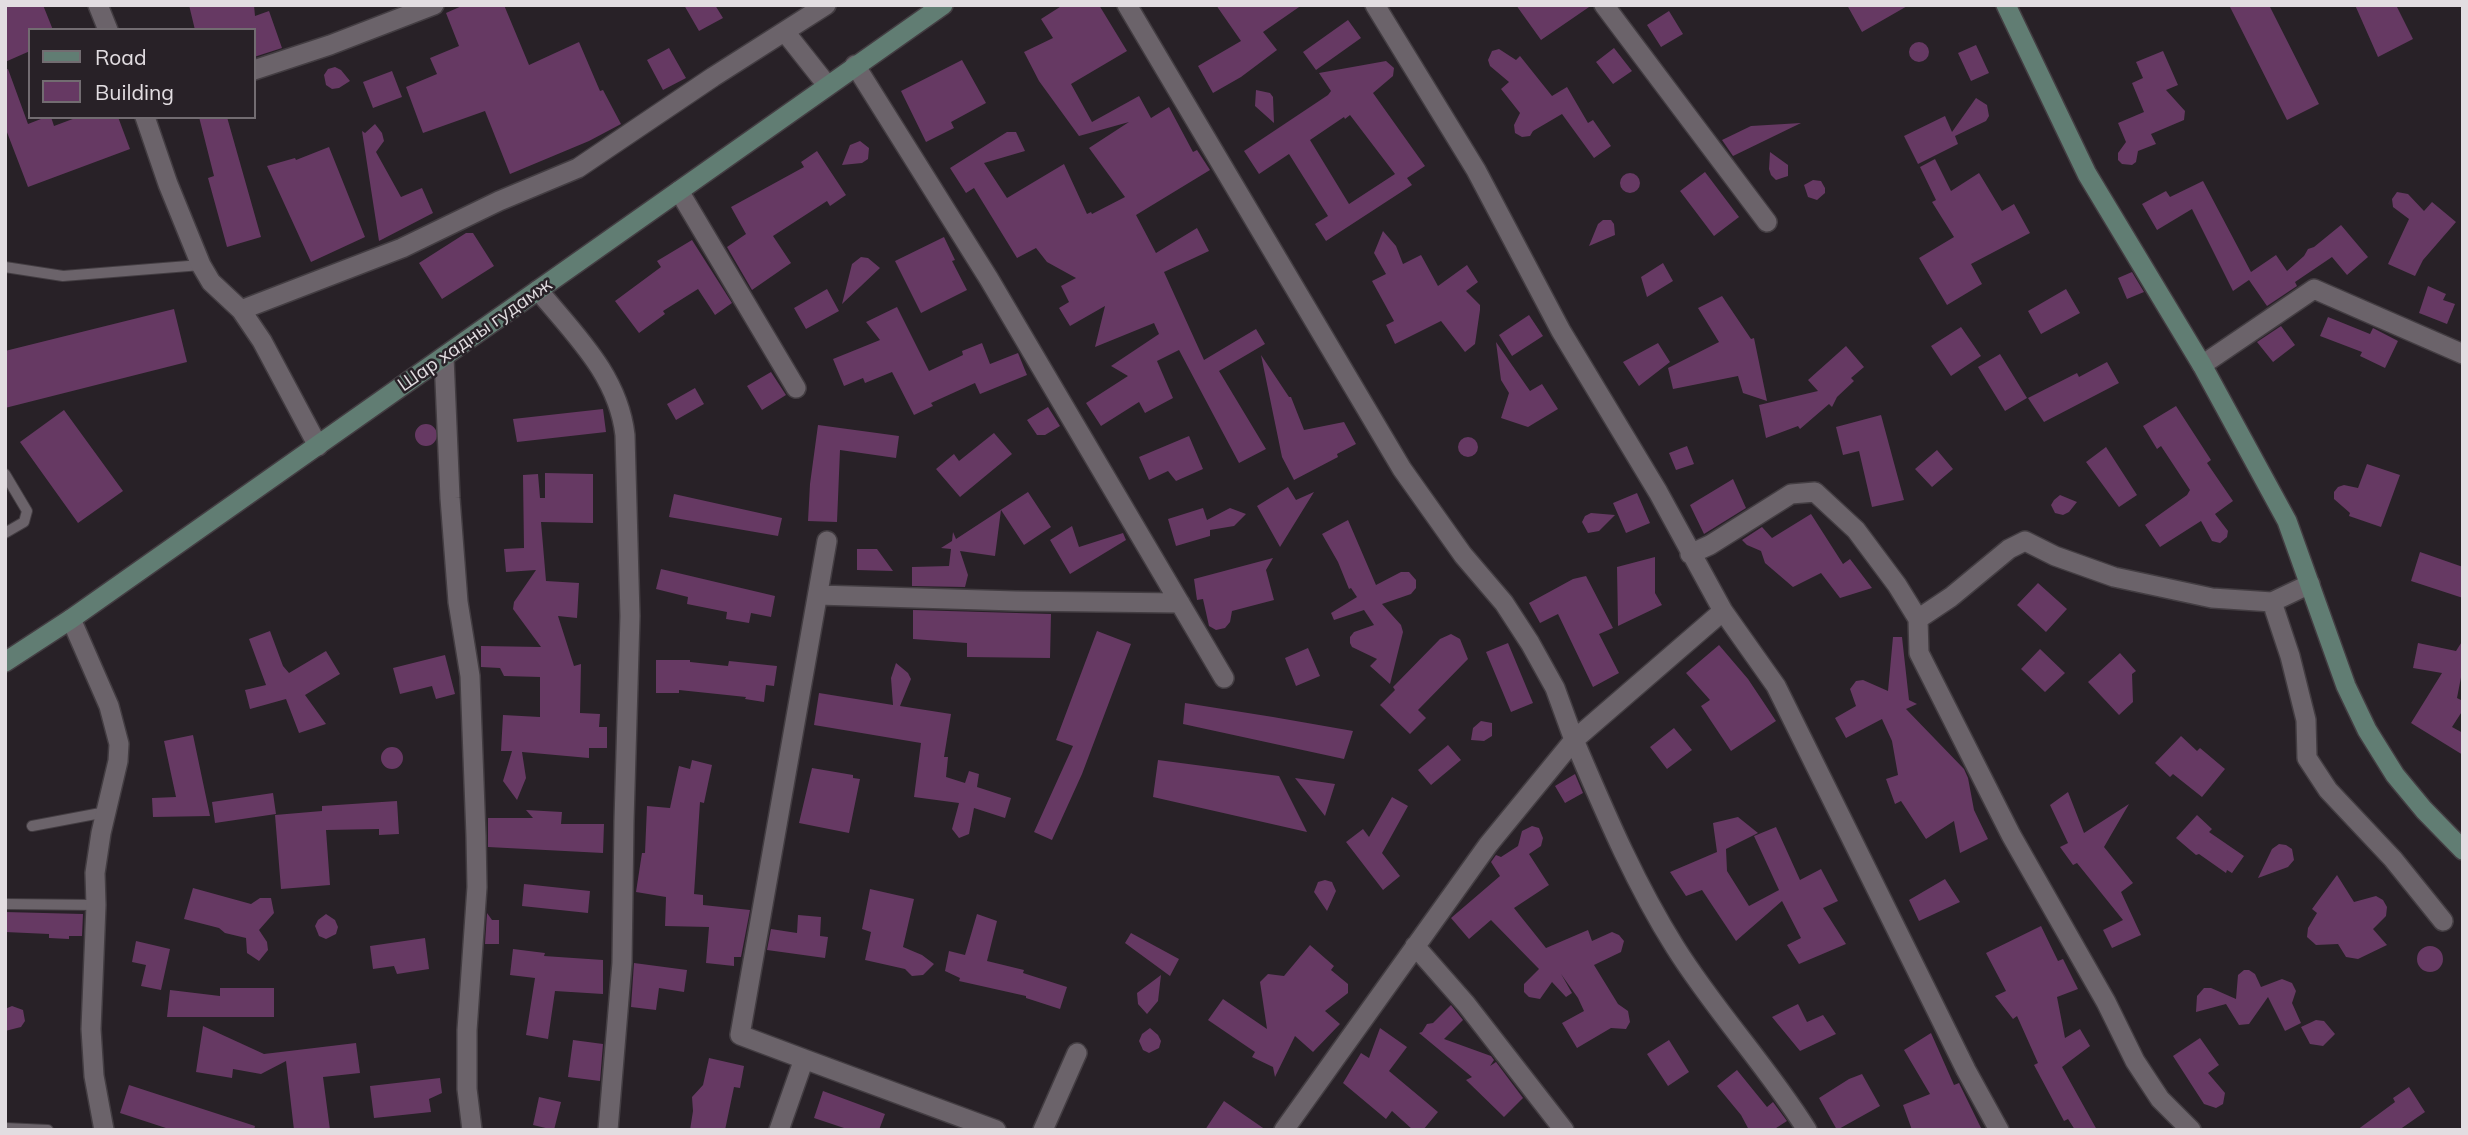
<!DOCTYPE html>
<html>
<head>
<meta charset="utf-8">
<style>
  body { margin:0 }
  #map { position:relative; width:2468px; height:1135px; overflow:hidden; background:#282127; font-family:Mulish,sans-serif }
  canvas { display:block }
  .frame { position:absolute; inset:0; border:7px solid #e2dde1; pointer-events:none }
  .legend { position:absolute; left:28px; top:28px; width:228px; height:91px; box-sizing:border-box; background:#282127; border:2px solid #726c71; margin:0; padding:9px 12px; list-style:none; font-size:21px; color:#e2dde1 }
  .legend li { display:flex; align-items:center; gap:14px; height:35px }
  .legend b { width:35px; border:2px solid #726c71 }
</style>
</head>
<body>
<div id="map">
<canvas width="2468" height="1135"></canvas>
<div class="frame"></div>
<ul class="legend">
<li><b style="height:9px;background:#617d73"></b>Road</li>
<li><b style="height:19px;background:#663963"></b>Building</li>
</ul>
</div>
<script>
const g = document.querySelector('canvas').getContext('2d');
g.lineJoin = 'round';
function paint(path, color) { g.fillStyle = color; g.fill(path, 'evenodd'); }
function strokePath(path, color, width, dash) { g.strokeStyle = color; g.lineWidth = width; g.lineCap = dash ? 'butt' : 'round'; g.setLineDash(dash || []); g.stroke(path); }
function write(font, color, halo, rows, align = 'center') {
  g.font = font + ' Mulish,sans-serif'; g.lineWidth = 5; g.setLineDash([]); g.textBaseline = 'middle'; g.strokeStyle = halo; g.fillStyle = color; for (const [text, x, y, turn = 0] of rows) {
    g.save(); g.translate(x, y); g.rotate((+turn || 0) * Math.PI / 180); g.textAlign = isNaN(turn) ? turn : align; if (halo) g.strokeText(text, 0, 0); g.fillText(text, 0, 0); g.restore();
  }
}
paint(new Path2D(`
  M5,5H43L53,30H30V51L5,62Z
  M189,5H254L255,16L269,11L282,48L254,57V30H195Z
  M464,5H504L529,65L579,42L600,91L603,90L621,124L589,141L510,174L485,111L423,133L406,87L437,74L430,58L459,46L446,13Z
  M684,5H715L723,18L699,31Z
  M1063,5H1099L1127,51L1071,84L1092,122L1139,96L1151,118L1169,107L1193,152L1197,150L1210,170L1136,215L1156,253L1197,228L1209,251L1164,272L1204,360L1256,329L1265,344L1219,371L1266,449L1239,463L1179,350L1157,361L1173,398L1145,413L1139,402L1101,426L1086,403L1128,376L1111,366L1159,334L1154,323L1095,347L1105,306L1070,326L1059,308L1069,302L1061,286L1076,278L1047,262L1036,248L1017,258L974,188L966,193L950,168L1007,132H1016L1025,151L984,163L1007,198L1064,164L1087,214L1091,212L1092,214L1125,197L1089,148L1129,122L1079,136L1039,81L1024,52L1053,38L1041,19Z
  M1216,5H1302L1263,32L1277,50L1241,77L1213,93L1198,66L1241,41Z
  M1516,5H1592L1541,40Z
  M1847,5H1909L1862,32Z
  M2229,5H2269L2319,104L2287,120Z
  M2355,5H2396L2413,39L2378,57Z
  M1669,11L1683,34L1661,47L1647,25Z
  M1348,20L1361,38L1316,70L1303,52Z
  M1909 52a10 10 0 1 1 20 0a10 10 0 1 1-20 0Z
  M1976,45L1989,73L1971,81L1958,53Z
  M669,48L686,78L663,90L647,60Z
  M1614,48L1632,71L1613,84L1596,62Z
  M1499,49L1516,60L1520,56L1552,96L1567,87L1588,123L1593,120L1611,146L1594,158L1562,114L1533,131L1530,136L1522,137L1515,133L1514,125L1520,113L1501,89L1509,82L1490,66L1488,60L1492,51Z
  M2163,51L2178,85L2166,90L2185,111L2184,120L2151,134L2156,144L2138,151L2136,162L2132,165L2122,164L2118,160V153L2126,142L2118,123L2144,112L2132,83L2143,78L2136,62Z
  M962,60L986,103L951,122L954,128L926,142L901,91Z
  M1386,61L1394,68L1393,76L1373,93L1425,166L1407,178L1412,185L1326,241L1315,224L1328,216L1289,154L1259,174L1244,151L1328,95L1331,91L1319,73ZM1350,115L1395,174L1349,204L1310,140L1344,117L1345,119Z
  M335,67L341,70L350,81L339,88L332,89L326,85L324,75L328,69Z
  M8,69L28,124L46,117H51L54,126L78,117H118L130,149L28,187L5,127V70Z
  M392,71L402,97L373,108L363,82Z
  M1256,90L1270,93L1273,97L1274,123L1255,106Z
  M1976,98L1987,105L1989,116L1986,121L1955,136L1958,144L1918,164L1904,136L1945,116L1952,132Z
  M199,117H227L261,237L227,247L208,178L214,176Z
  M1801,123L1733,156L1722,140L1751,126Z
  M375,124L382,133L384,141L376,152L401,197L422,188L433,213L379,241L362,131L365,133Z
  M860,141L869,148L868,159L862,163L842,165L850,145Z
  M329,147L365,237L311,262L267,166L295,158L296,160Z
  M817,151L846,195L830,206L827,201L773,236L791,263L752,290L727,247L746,234L731,207L804,167L801,162Z
  M1770,152L1788,165V176L1776,180L1771,175L1769,169Z
  M1935,159L1951,191L1979,173L2002,211L2014,204L2030,233L1971,264L1982,284L1947,305L1919,258L1954,237L1932,202L1936,200L1920,167Z
  M1705,172L1739,217L1714,236L1680,191Z
  M1620 183a10 10 0 1 1 20 0a10 10 0 1 1-20 0Z
  M1813,180L1821,181L1825,188V193L1817,200L1808,197L1804,185Z
  M2203,181L2251,272L2276,255L2287,271L2304,256L2308,249L2314,247L2341,225L2368,257L2347,275L2332,257L2295,282L2297,286L2267,306L2249,280L2233,291L2192,209L2157,230L2142,204L2166,191L2170,197Z
  M2397,192L2408,194L2424,211L2432,202L2456,222L2423,260L2415,276L2388,264L2409,219L2393,207L2392,199Z
  M1603,220H1611L1614,224L1615,235L1589,246L1598,224Z
  M1383,231L1396,246L1403,264L1421,255L1438,286L1467,265L1478,282L1466,291L1480,305V310L1475,344L1465,352L1441,321L1395,344L1386,325L1394,321L1372,281L1386,274L1374,253Z
  M466,233H473L494,266L442,299L419,263Z
  M944,237L955,260L952,261L967,290L921,313L895,261Z
  M692,240L732,303L715,315L698,289L663,311L665,314L639,333L615,301L661,267L657,261Z
  M861,257L868,258L880,268L842,304L852,264Z
  M1663,263L1673,281L1647,297L1641,277Z
  M2132,272L2144,292L2127,299L2118,278Z
  M2428,286L2446,294L2443,300L2455,304L2447,324L2419,313Z
  M827,289L839,311L806,329L794,308Z
  M2066,289L2080,313L2041,334L2028,311Z
  M1722,296L1751,339L1754,338L1767,401L1743,393L1738,376L1673,389L1668,368L1719,342L1698,308Z
  M897,307L929,371L963,355L962,351L982,343L990,364L1018,353L1027,375L980,394L975,383L931,403L933,406L914,415L892,372L865,383L863,378L844,386L833,359L880,340L866,322Z
  M174,309L187,362L5,408V351Z
  M1529,315L1543,336L1512,356L1499,335Z
  M2328,317L2370,334L2373,328L2398,341L2385,368L2360,356L2362,352L2320,336Z
  M2281,326L2295,345L2273,362L2257,342Z
  M1961,327L1981,356L1951,376L1931,346Z
  M1496,342L1530,391L1542,384L1558,409L1528,427L1501,418L1509,393L1501,380Z
  M1658,343L1670,362L1639,386L1623,362Z
  M1846,346L1864,367L1851,378L1854,381L1837,397L1832,407L1829,404L1800,429L1798,426L1766,438L1759,405L1818,391L1808,380Z
  M2000,354L2027,398L2005,411L1978,367Z
  M1261,355L1289,397H1291L1304,430L1344,422L1356,444L1337,454L1338,457L1294,480L1282,457Z
  M2107,362L2119,383L2044,422L2028,398L2077,373L2079,377Z
  M771,372L786,395L762,410L747,386Z
  M695,388L704,404L676,420L667,404Z
  M2176,406L2211,460L2207,463L2233,501L2215,514L2228,531L2227,537L2220,543L2212,541L2201,521L2160,547L2145,525L2187,495L2190,490L2161,446L2157,449L2143,426Z
  M1048,407L1060,426L1045,435H1037L1027,420Z
  M603,409L606,432L517,442L513,419Z
  M64,410L123,491L78,523L20,442Z
  M1881,415L1904,500L1872,507L1859,451L1843,455L1836,427Z
  M415 435a11 11 0 1 1 22 0a11 11 0 1 1-22 0Z
  M818,425L899,436L896,458L840,450L837,522L808,521L810,484Z
  M994,433L1012,454L960,497L936,469L954,454L959,461Z
  M1189,436L1203,469L1176,481L1168,471L1149,480L1139,457Z
  M1458 447a10 10 0 1 1 20 0a10 10 0 1 1-20 0Z
  M1687,446L1694,464L1676,470L1669,453Z
  M2106,447L2137,495L2119,507L2086,462Z
  M1937,450L1953,469L1932,487L1915,469Z
  M2367,464L2400,475L2381,527L2349,516L2350,513L2334,499V492L2338,487L2344,485L2358,488Z
  M545,473L593,474V523L541,522L546,581L579,583L577,618L558,616L574,666L581,664L580,713L600,714L599,727H607V748H589V758L522,752L526,778L517,800L503,781L512,751H501L503,715L540,717V677L504,676L500,668L481,667V646L541,647L513,609L514,602L536,570L506,572L504,549L524,548L523,475L538,474L540,498H545Z
  M1733,479L1746,508L1704,534L1690,505Z
  M1288,487L1296,500L1314,492L1280,547L1257,506Z
  M1028,492L1051,527L1024,545L1001,510L995,556L960,551L968,575L965,587L912,586V567L949,566L951,549L941,548L952,541L953,532L956,539Z
  M1637,493L1650,523L1626,533L1613,503Z
  M674,494L782,518L778,536L669,517Z
  M2060,495L2077,502L2069,512L2063,515L2055,513L2051,505L2054,500Z
  M1203,508L1207,520L1230,508L1246,514L1234,526L1210,530V536L1176,546L1168,519Z
  M1591,513L1615,515L1599,531L1588,533L1582,522L1585,516Z
  M1811,514L1843,564L1850,559L1872,588L1840,598L1821,573L1793,587L1765,563L1761,551L1747,545L1742,540L1762,527L1772,538Z
  M1348,520L1376,585L1401,572H1409L1416,580V588L1411,594L1382,604L1401,625L1403,632L1390,684L1370,666L1377,659L1352,647L1350,643V637L1354,632L1374,625L1364,610L1334,620L1331,613L1357,597L1351,588L1349,589L1338,562L1322,534Z
  M1072,526L1079,547L1123,533L1126,540L1070,574L1050,540Z
  M857,549H877L893,571L857,570Z
  M2420,552L2463,567V598L2411,581Z
  M1655,557V593L1662,605L1618,626L1617,567Z
  M1273,558L1266,570L1274,600L1232,611L1230,622L1225,628L1216,630L1209,626L1203,599L1197,600L1194,579Z
  M661,569L775,596L771,617L751,613L749,623L726,619L727,612L687,604L688,597L656,589Z
  M1586,576L1613,628L1599,634L1619,673L1593,687L1558,614L1540,623L1529,603L1573,579Z
  M2038,583L2067,609L2046,632L2017,605Z
  M913,610L1051,614L1050,658L967,657V643L913,639Z
  M270,631L283,666L289,673L326,651L340,674L305,695L326,724L299,733L286,699L250,709L245,690L266,685L249,639Z
  M1097,631L1131,644L1082,774L1052,840L1034,832L1073,746L1056,740Z
  M1451,634L1460,639L1468,659L1418,710L1426,718L1410,734L1380,705L1395,690L1393,687L1440,639Z
  M1893,637H1902L1909,700L1917,704L1906,709L1964,769L1968,778L1974,810L1988,839L1960,853L1954,821L1926,839L1901,801L1895,804L1886,779L1898,775L1892,741L1882,719L1846,738L1835,718L1856,706L1850,689L1856,681L1863,680L1888,691Z
  M2463,640V667L2457,698L2463,701V710L2452,727L2463,733V755L2411,723L2442,673L2413,668L2418,643L2456,651Z
  M1508,643L1533,703L1511,712L1486,652Z
  M1719,645L1748,679L1776,721L1731,751L1701,706L1710,700L1686,673Z
  M1308,648L1320,676L1296,686L1285,658Z
  M2040,649L2065,673L2045,692L2021,669Z
  M2120,653L2136,671L2132,674L2133,702L2119,715L2088,682Z
  M445,655L455,694L436,699L432,686L400,694L393,668Z
  M656,660H690V662L728,666L729,661L777,666L774,686L766,685L764,702L745,699L746,697L679,690V693H656Z
  M896,663L908,673L911,679L900,706L951,714L944,757H948L946,777L965,783L969,771L979,774L977,787L1011,798L1005,818L974,808L969,834L959,838L952,829L959,803L914,797L921,743L814,725L819,693L893,705L891,678Z
  M1185,703L1273,717L1353,731L1344,759L1183,724Z
  M1481,721L1492,723V736L1484,741L1471,740L1473,728Z
  M1674,728L1692,750L1667,769L1650,747Z
  M193,735L210,816L153,817L152,798L176,797L164,741Z
  M2181,736L2197,751L2200,748L2225,769L2202,797L2173,774L2170,777L2155,763Z
  M1448,745L1461,760L1431,785L1418,770Z
  M381 758a11 11 0 1 1 22 0a11 11 0 1 1-22 0Z
  M692,760L712,765L704,803L700,802L694,894L703,895V905L750,910L741,957H734V966L706,963L709,927L665,926L666,897L636,892L642,853H645L647,806L670,808L679,766L690,769Z
  M1158,760L1279,776L1307,832L1153,797Z
  M812,768L853,775V778L860,779L849,833L799,823Z
  M1575,774L1583,793L1565,803L1555,786Z
  M1295,778L1335,784L1325,816Z
  M2068,792L2084,833L2129,804L2104,847L2133,883L2121,892L2141,935L2112,948L2103,930L2123,920L2077,863L2073,865L2060,847L2068,843L2050,805Z
  M273,793L276,814L215,823L212,802Z
  M1392,797L1408,806L1382,853L1400,876L1383,890L1346,842L1363,829L1369,837Z
  M397,801L399,834L379,835V829L326,830L330,885L281,889L275,815L322,811V806Z
  M526,810L562,812L561,824H604L603,853L488,847V818H533Z
  M2197,815L2212,829L2209,832L2244,856L2232,873L2227,870L2226,873L2199,854L2196,855L2176,838Z
  M1738,817L1758,833L1726,849L1727,871L1749,906L1779,890L1754,836L1776,827L1800,880L1821,869L1838,901L1823,908L1846,944L1799,964L1787,945L1801,938L1782,901L1736,941L1702,890L1686,896L1670,872L1717,852L1713,823Z
  M1532,826L1539,828L1543,838L1541,846L1529,854L1549,885L1514,908L1546,948L1588,930L1592,941L1612,932L1619,935L1624,941L1621,952L1594,965L1618,1004L1628,1011L1630,1022L1626,1029L1611,1028L1577,1048L1562,1023L1584,1011L1578,998L1561,974L1572,993L1566,997L1552,982L1540,999L1529,997L1524,992V984L1539,969L1491,920L1469,939L1451,918L1500,876L1491,862L1496,855L1501,857L1518,846L1522,831Z
  M2279,844L2286,845L2292,849L2294,860L2288,867L2258,878L2272,849Z
  M2337,875L2354,902L2376,896L2383,900L2387,907L2386,916L2373,929L2387,945L2358,959L2346,957L2338,944L2316,945L2307,937L2308,928L2317,913L2312,909Z
  M1945,879L1960,902L1919,921L1909,900Z
  M1325,880L1332,882L1336,891L1327,911L1314,892L1318,882Z
  M524,884L590,891L588,913L522,906Z
  M193,888L251,904L260,898H271L274,913L259,930L267,942L268,950L259,961L247,953L246,938L225,933L219,928L184,919Z
  M870,889L914,899L903,947L922,955L934,964L923,975L912,976L905,969L865,960L871,932L862,929Z
  M5,912L83,914L82,936H69V939L49,938V934L5,932Z
  M487,913L492,920H499V944H485Z
  M326,914L335,920L338,927L336,934L326,939L319,936L315,926L318,920Z
  M977,914L997,921L987,961L1024,970L1023,973L1067,987L1060,1009L1026,998V996L959,981L960,978L945,971L949,951L965,955Z
  M798,915L821,917L820,936L828,937L825,958L767,950L771,929L797,933Z
  M2041,926L2058,961L2063,959L2078,989L2057,997L2065,1038L2080,1029L2090,1046L2062,1067L2097,1130H2075L2068,1119L2064,1121L2034,1065L2038,1063L2017,1016L2013,1019L1995,996L2006,991L1986,953Z
  M1131,933L1179,959L1170,976L1125,943Z
  M425,938L429,969L397,974L394,966L373,969L370,946Z
  M136,941L170,949L161,990L141,986L146,965L132,962Z
  M1310,945L1334,966L1331,970L1348,984V993L1325,1011L1340,1024L1313,1052L1295,1036L1275,1077L1273,1067L1252,1057L1255,1052L1208,1020L1223,999L1267,1029L1260,982L1268,974L1284,976Z
  M2417 959a13 13 0 1 1 26 0a13 13 0 1 1-26 0Z
  M513,949L545,953L544,956L603,960V994L555,991L548,1039L526,1035L535,978L510,975Z
  M634,963L687,970L684,992L659,988L656,1010L631,1007Z
  M2244,970H2249L2255,974L2261,987L2282,979L2292,983L2296,991L2292,1003L2301,1023L2285,1031L2268,997L2249,1024L2239,1025L2226,1004L2196,1012L2197,996L2204,988H2211L2236,999L2238,975Z
  M1161,975L1158,1001L1147,1014L1138,1004L1137,993Z
  M220,988H274V1017H167L170,990L220,996Z
  M1798,1004L1807,1022L1823,1015L1836,1034L1800,1051L1772,1017Z
  M1451,1005L1463,1020L1444,1039L1491,1056L1494,1060L1490,1066L1496,1062L1523,1098L1504,1117L1466,1080L1472,1077L1419,1033L1422,1032L1427,1024L1433,1023Z
  M12,1006L23,1010L25,1021L21,1027L5,1031V1009Z
  M2316,1020L2324,1021L2335,1034L2323,1046L2310,1044L2301,1027Z
  M203,1026L264,1054L356,1043L360,1073L323,1077L330,1130H294L286,1061L261,1074L233,1069L232,1078L196,1072Z
  M1150,1028L1158,1035L1161,1041L1159,1048L1149,1053L1143,1050L1139,1041L1142,1034Z
  M1380,1028L1407,1047L1389,1071L1438,1112L1423,1130H1413L1392,1111L1386,1119L1343,1083L1361,1053L1369,1058Z
  M1931,1033L1954,1085L1959,1083L1982,1130H1912L1903,1105L1930,1094L1904,1050Z
  M2200,1038L2219,1065L2208,1073L2225,1093L2223,1104L2216,1108L2204,1104L2173,1056Z
  M573,1040L603,1044L600,1081L568,1077Z
  M1669,1040L1689,1072L1668,1086L1647,1054Z
  M709,1058L744,1066L740,1088L734,1087L725,1130H690L693,1111L692,1097L703,1085Z
  M1737,1070L1767,1107L1773,1102L1787,1121L1773,1130H1749L1741,1115L1717,1086Z
  M1862,1074L1880,1106L1837,1130L1819,1098L1849,1079Z
  M440,1078L442,1093L429,1099L431,1112L374,1118L370,1086Z
  M129,1085L255,1126L254,1130H172L120,1113Z
  M2409,1087L2425,1112L2399,1130H2357L2395,1102L2393,1098Z
  M823,1091L885,1114L879,1130H850L814,1118Z
  M539,1097L561,1102L554,1130L533,1125Z
  M1224,1101L1266,1130H1205Z`), '#663963');
const service = new Path2D(`
  M5,267L63,276L201,265
  M5,474L27,511L24,522L5,533
  M32,826L106,812
  M5,904L96,905
  M5,1128L48,1130`);
const minor = new Path2D(`
  M98,5L108,30
  M1127,5L1402,469L1463,555L1504,603L1530,643L1555,688L1574,740L1488,845L1284,1130
  M1375,5L1476,170L1561,331L1658,492L1723,611L1776,686L1966,1070L1999,1130
  M1604,5L1767,222
  M785,32L827,85
  M855,65L989,279L1224,678
  M254,70L330,45L434,5
  M145,117L168,184L201,265L211,282L241,310L262,341L318,446
  M679,191L796,388
  M538,290C575,335 618,375 625,435L630,616L624,821L622,963L608,1130
  M241,310L402,248L499,201L578,168L713,77L826,5
  M444,357L450,498L458,602L470,676L476,836L477,887L467,1030V1089L472,1130
  M2202,365L2314,289L2463,354
  M1690,554L1710,545L1791,494L1815,492L1856,530L1897,585L1918,619L1919,653L2011,835L2106,1002L2135,1061L2160,1099L2191,1130
  M818,595L1016,601L1180,603
  M2272,602L2290,656L2306,720L2307,758L2328,790L2393,859L2443,921
  M1723,611L1574,740C1604,810 1634,882 1675,947C1715,1011 1767,1066 1807,1130
  M71,619L109,706L119,744L118,761L101,833L95,873L96,905L91,1029L94,1076L104,1130
  M1918,619L1951,597L2009,549L2025,541L2055,556L2114,577L2212,598L2272,602L2310,584
  M1415,946L1466,1004L1564,1130
  M804,1059L996,1130
  M779,1130L804,1059L740,1035L827,541
  M1043,1130L1077,1053`);
const secondary = new Path2D(`
  M2006,5L2087,174L2202,365L2287,521L2346,686L2367,730L2395,775L2424,810L2463,850
  M5,662L71,619L943,5`);
strokePath(service, '#433d42', 12);
strokePath(minor, '#433d42', 22);
strokePath(secondary, '#433d42', 22);
strokePath(service, '#6b636a', 10);
strokePath(minor, '#6b636a', 19);
strokePath(secondary, '#617d73', 19);
write('19px', '#e2dde1', '#282127', [
  ["Шар хадны гудамж",475,335,-35]
]);
</script>
</body>
</html>
